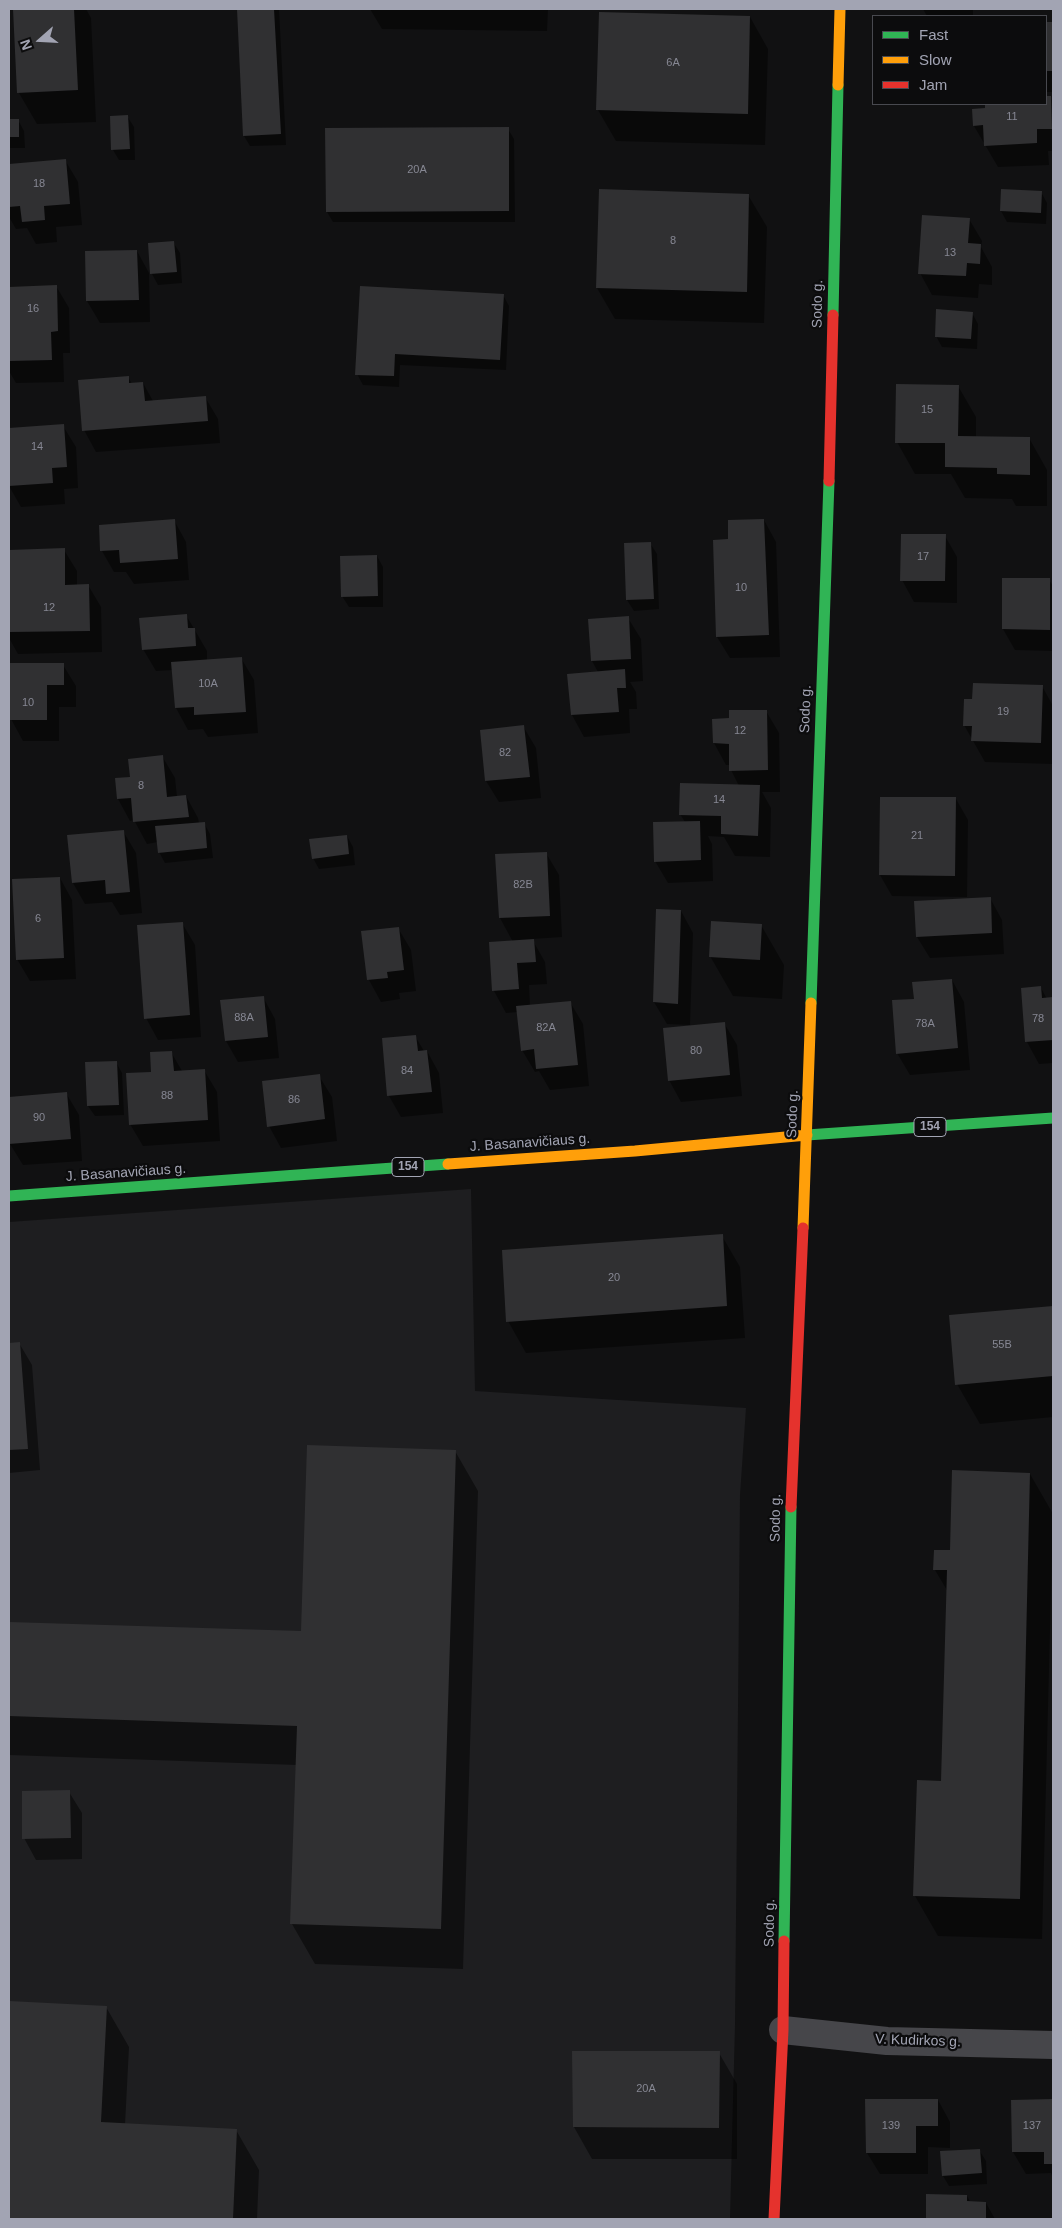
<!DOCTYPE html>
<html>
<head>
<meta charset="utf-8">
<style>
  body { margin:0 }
  #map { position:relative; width:1062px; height:2228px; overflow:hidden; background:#111112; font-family:Arial,sans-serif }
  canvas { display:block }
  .frame { position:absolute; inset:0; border:10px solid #a2a4b3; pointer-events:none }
  .legend { position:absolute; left:872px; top:15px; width:175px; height:90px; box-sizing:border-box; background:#0c0c0d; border:1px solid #48494f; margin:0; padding:6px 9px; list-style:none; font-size:15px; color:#a2a4b3 }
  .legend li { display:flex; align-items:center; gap:10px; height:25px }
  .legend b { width:25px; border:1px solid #48494f }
  .north { position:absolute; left:15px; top:15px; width:50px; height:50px; -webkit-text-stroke:4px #0c0c0d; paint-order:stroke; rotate:251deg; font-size:14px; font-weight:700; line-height:20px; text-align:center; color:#a2a4b3 }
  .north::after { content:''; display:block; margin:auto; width:18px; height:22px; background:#a2a4b3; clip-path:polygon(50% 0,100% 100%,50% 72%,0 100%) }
</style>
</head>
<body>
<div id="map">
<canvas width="1062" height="2228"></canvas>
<div class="frame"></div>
<ul class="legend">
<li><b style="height:6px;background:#30b455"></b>Fast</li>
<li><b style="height:6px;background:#ff9f0a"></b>Slow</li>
<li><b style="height:6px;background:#e5322d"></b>Jam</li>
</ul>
<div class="north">N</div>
</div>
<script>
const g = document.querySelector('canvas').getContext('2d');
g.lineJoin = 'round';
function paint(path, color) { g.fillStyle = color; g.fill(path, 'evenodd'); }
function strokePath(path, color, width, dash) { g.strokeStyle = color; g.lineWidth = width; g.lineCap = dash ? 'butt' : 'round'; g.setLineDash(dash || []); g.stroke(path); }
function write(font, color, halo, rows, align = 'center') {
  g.font = font + ' Arial,sans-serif'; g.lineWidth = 4.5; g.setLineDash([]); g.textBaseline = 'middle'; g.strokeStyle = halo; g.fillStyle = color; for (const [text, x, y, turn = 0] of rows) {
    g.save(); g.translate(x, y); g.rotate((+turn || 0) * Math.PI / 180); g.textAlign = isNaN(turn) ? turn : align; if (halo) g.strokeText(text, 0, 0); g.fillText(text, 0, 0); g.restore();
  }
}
paint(new Path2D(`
  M471,1189L475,1391L746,1408L740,1495L735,2025L730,2219H9V1222Z`), '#1e1e20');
paint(new Path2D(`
  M15,9H86L91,18L96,122L37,124L19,93Z
  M238,9H279L286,145L250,146L244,136Z
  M370,9H548L547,31L382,29Z
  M923,9H973V16H927Z
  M750,17L768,49L765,145L616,141L598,110Z
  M1046,23L1053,24V92H1046Z
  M1050,97L1053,102V151H1048L1049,165L998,167L974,126L986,110V104H1046V98Z
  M127,116L134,127L135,160H119L113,150Z
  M9,120H18L24,131L25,148H9Z
  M508,129L514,139L515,222H333L327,212Z
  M65,160L78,182L82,225L56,227L57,242L36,244L27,228L16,229L9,217V165Z
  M1041,192L1047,203L1046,224L1007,222L1001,211Z
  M748,195L767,227L764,323L615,319L597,288Z
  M969,219L982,241L981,247L992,267V285L979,284L978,298L932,295L920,273Z
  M173,242L180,253L182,283L158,285L152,274L149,244Z
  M137,251L149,273L150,322L100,323L87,301L86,252Z
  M56,286L69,308L70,353H63L64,382L16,383L9,371V288Z
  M503,295L509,306L506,370L400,365L399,387L363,385L357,374Z
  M972,313L978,324L977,349L942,347L936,336Z
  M128,377L132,384L143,383L153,401L205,397L218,419L220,443L96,452L84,430Z
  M958,386L976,417V438H1029L1047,470V506H1016L1012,499L965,498L951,474H915L897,442Z
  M63,426L76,447L78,488L64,489L65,504L21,507L9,486V429Z
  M174,520L186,542L189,580L134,584L126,572H114L102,551Z
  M764,520L776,542L780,657L730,658L717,637L730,541Z
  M945,536L957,557V603L914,602L902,580Z
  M650,543L657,554L659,609L634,611L627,600Z
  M64,550L77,571V585H88L101,607L102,652L18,654L9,638V551Z
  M377,556L383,567V607H349L342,596Z
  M1049,580L1053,586V651L1015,650L1003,629Z
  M186,615L207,651V660L241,658L254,680L258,733L208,737L203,729L188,730L176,708L173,670L156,671L143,649Z
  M628,618L641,639L643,681L630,682L636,692L637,709H629L630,733L584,737L572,715L569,675L598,672L592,661L590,620Z
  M63,665L76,686V707H59V741H23L11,719Z
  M1042,686L1053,706V764L985,762L964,725Z
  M766,711L779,733L780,792H762L771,808L770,857L735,856L724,837L708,836L712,844L713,881L668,883L655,861L685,822L680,814L739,786L731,770L730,765H726L714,743L713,720L730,719Z
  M523,726L536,748L541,798L499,802L486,781Z
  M162,756L175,778L177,797L186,796L198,818L199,823H204L210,834L213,858L165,863L159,852L158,842L147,844L134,820L130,821L118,799L132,778Z
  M956,799L968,820L967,897L892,896L880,875Z
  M123,831L136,853L142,913L120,915L112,902L85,904L73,883Z
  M347,836L353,847L355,865L319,869L313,858Z
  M546,853L559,875L562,937L532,939L545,962L547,984L529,985L530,1006L570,1002L583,1024L589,1086L550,1090L539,1071L535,1072L522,1050L518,1012L506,1013L494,991L513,942L500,918L496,855Z
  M60,878L72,900L76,979L30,981L17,959Z
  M990,898L1002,920L1004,954L930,958L917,937Z
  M658,910L681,911L693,933L690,1025L667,1024L654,1002Z
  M182,923L195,945L201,1037L158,1040L146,1018Z
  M761,925L784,965L782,999L733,996L710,956Z
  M398,928L411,950L416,991L399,993L400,999L381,1002L369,980L363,932Z
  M952,980L964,1002L970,1070L910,1075L897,1053L915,1000Z
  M1041,988L1047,999L1053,998V1063L1039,1064L1027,1042L1022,989Z
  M263,997L275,1019L279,1058L238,1062L226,1041Z
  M724,1023L737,1045L742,1096L681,1102L669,1080Z
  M415,1036L424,1051H427L439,1073L443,1113L401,1117L389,1096Z
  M171,1052L182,1071L204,1070L217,1092L220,1141L143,1146L130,1124L153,1073Z
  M116,1062L122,1073L124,1115L95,1116L88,1106Z
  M319,1076L332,1097L337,1141L281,1148L269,1126Z
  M66,1093L79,1115L82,1161L23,1165L10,1144L9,1098Z
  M722,1236L740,1267L745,1338L526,1353L508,1321Z
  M1053,1307V1417L980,1424L957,1384L950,1316Z
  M19,1343L32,1365L40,1470L9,1473V1344Z
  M455,1451L478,1491L463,1969L315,1964L292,1924L297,1765L9,1755V1623L302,1633Z
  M1030,1474L1053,1514L1042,1939L938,1936L915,1896L918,1782H943L948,1592L935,1570Z
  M69,1792L82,1813V1859L36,1860L24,1838Z
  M9,2002L106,2007L129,2047L125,2125L236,2130L259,2170L257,2219H9Z
  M719,2053L737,2084V2159H592L574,2127Z
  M938,2100L950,2122V2148L928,2147V2174H880L867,2153Z
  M1053,2100V2178L1051,2173L1026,2174L1013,2152V2101Z
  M979,2150L986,2161L987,2184L949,2186L943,2176Z
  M927,2196H967L971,2203H986L995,2219H927Z`), '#0007');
paint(new Path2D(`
  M13,9H74L78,90L17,93Z
  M237,9H274L281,134L243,136Z
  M599,12L750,16L748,114L596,110Z
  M1046,22H1053V71H1046Z
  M1046,96H1051L1052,129H1037V143L984,146L983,125L973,126L972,109L985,108V104H1046Z
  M128,115L130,149L111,150L110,116Z
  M9,119H19V137H9Z
  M509,127V211L326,212L325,128Z
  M66,159L70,204L44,206L45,220L22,222L20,206L9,207V164Z
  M599,189L749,194L747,292L596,288Z
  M1001,189L1042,191L1041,213L1000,211Z
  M922,215L970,218L968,243L981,244L980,264L967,263L966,276L918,274Z
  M174,241L177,272L150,274L148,243Z
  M137,250L139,300L86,301L85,251Z
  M57,285L58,331L51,332L52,360L9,361V287Z
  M360,286L504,294L500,360L395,354L394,376L355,375Z
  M936,309L973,312L971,339L935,337Z
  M129,376V383L143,382L145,401L206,396L208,421L82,431L78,380Z
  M896,384L959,385L958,436L1030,437V475L997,474V468L945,467V443H895Z
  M64,424L67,467L52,468L53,483L9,486V428Z
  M175,519L178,559L120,563L119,550L100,551L99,525Z
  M764,519L769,635L716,637L713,540L728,539V520Z
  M901,534H946L945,581H900Z
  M651,542L654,599L626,600L624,543Z
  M65,548V585L89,584L90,631L9,632V550Z
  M377,555L378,596L341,597L340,556Z
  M1002,578H1050V630L1002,629Z
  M187,614L188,628H195L196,646L142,650L139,618Z
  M629,616L631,659L591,661L588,619Z
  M242,657L246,712L194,715V707L175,708L171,662Z
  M10,663H64V685H47V720H9Z
  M625,669L626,688H617L619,712L571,715L567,674Z
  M973,683L1043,685L1041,743L971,741L972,726H963L964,699H972Z
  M729,710H767L768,770L729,771V744L713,743L712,719L729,718Z
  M524,725L530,777L485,781L480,730Z
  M163,755L167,797L186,795L189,817L133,822L131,798L117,799L115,778L130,777L128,759Z
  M680,783L760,785L758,836L721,834V816L679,815Z
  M880,797H956L955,876L879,875Z
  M700,821L701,860L654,862L653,822Z
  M205,822L207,848L158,853L155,826Z
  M124,830L130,892L106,894L105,880L72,883L67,835Z
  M347,835L349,854L312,859L309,839Z
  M547,852L550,916L499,918L495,854Z
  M60,877L64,958L16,960L12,879Z
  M991,897L992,933L916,937L914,901Z
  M656,909L681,910L678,1004L653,1002Z
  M711,921L762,924L760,960L709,957Z
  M183,922L190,1015L144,1019L137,925Z
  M399,927L404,970L387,972L388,978L367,980L361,931Z
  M534,939L536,962L517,963L519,989L492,991L489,942Z
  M952,979L958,1048L896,1054L892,1000L914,999L912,982Z
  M1041,986L1042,998L1053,997V1040L1025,1042L1021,988Z
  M264,996L268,1037L225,1041L220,1000Z
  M571,1001L578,1065L536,1069L534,1049L521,1051L516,1006Z
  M725,1022L730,1075L668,1081L663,1028Z
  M416,1035L418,1051L427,1050L432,1092L387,1096L382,1038Z
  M172,1051L174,1071L205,1069L208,1120L129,1125L126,1073L151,1072L150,1052Z
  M117,1061L119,1105L87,1106L85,1062Z
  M320,1074L325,1119L267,1127L262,1081Z
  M67,1092L71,1139L9,1144V1097Z
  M723,1234L727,1306L506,1322L502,1250Z
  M1053,1306V1376L955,1385L949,1315Z
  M20,1342L28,1449L9,1450V1343Z
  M307,1445L456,1450L441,1929L290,1924L297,1726L9,1716V1622L301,1631Z
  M952,1470L1030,1473L1020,1899L913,1896L917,1780L941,1781L947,1570H933L934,1550H950Z
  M70,1790L71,1838L22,1839V1791Z
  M9,2001L107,2006L101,2122L237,2129L233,2219H9Z
  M572,2051H720L719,2128L573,2127Z
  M865,2099H938V2126H916V2153H866Z
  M1053,2099V2164H1044V2152H1012L1011,2100Z
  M980,2149L982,2173L942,2176L940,2151Z
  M926,2194L967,2195V2201L986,2202V2219H926Z`), '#303032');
strokePath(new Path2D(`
  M783,2030L887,2041L1053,2045`), '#46464a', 28);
strokePath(new Path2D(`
  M833,315L838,85
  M811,1003L829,481
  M807,1135L1053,1118
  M9,1196L448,1164
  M784,1941L791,1507`), '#30b455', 11);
strokePath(new Path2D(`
  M838,85L840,9
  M448,1164L635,1151L807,1135
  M803,1228L811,1003`), '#ff9f0a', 11);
strokePath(new Path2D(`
  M829,481L833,315
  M791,1507L803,1228
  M774,2219L783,2030L784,1941`), '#e5322d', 11);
write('11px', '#868793', null, [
  ["6A",673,63],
  ["11",1012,117],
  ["20A",417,170],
  ["18",39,184],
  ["8",673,241],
  ["13",950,253],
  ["16",33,309],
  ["15",927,410],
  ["14",37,447],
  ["17",923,557],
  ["10",741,588],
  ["12",49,608],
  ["10A",208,684],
  ["10",28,703],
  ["19",1003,712],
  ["12",740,731],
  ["82",505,753],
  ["8",141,786],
  ["14",719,800],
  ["21",917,836],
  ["82B",523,885],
  ["6",38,919],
  ["88A",244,1018],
  ["78",1038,1019],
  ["78A",925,1024],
  ["82A",546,1028],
  ["80",696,1051],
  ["84",407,1071],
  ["88",167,1096],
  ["86",294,1100],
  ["90",39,1118],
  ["20",614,1278],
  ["55B",1002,1345],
  ["20A",646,2089],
  ["139",891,2126],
  ["137",1032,2126]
]);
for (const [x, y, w] of [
  [930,1127,32],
  [408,1167,32]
]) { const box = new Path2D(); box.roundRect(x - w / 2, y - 9.5, w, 19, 4); g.fillStyle = '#0c0c0d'; g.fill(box); strokePath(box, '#a2a4b3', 1); }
write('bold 12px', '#a2a4b3', null, [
  ["154",930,1127],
  ["154",408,1167]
]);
write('14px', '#a2a4b3', '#0c0c0d', [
  ["Sodo g.",818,304,-89],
  ["Sodo g.",806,709,-88],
  ["Sodo g.",793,1114,-88],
  ["J. Basanavičiaus g.",530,1143,-4],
  ["J. Basanavičiaus g.",126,1173,-4],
  ["Sodo g.",776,1518,-89],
  ["Sodo g.",770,1923,-89],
  ["V. Kudirkos g.",918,2041,2]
]);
</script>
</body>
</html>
